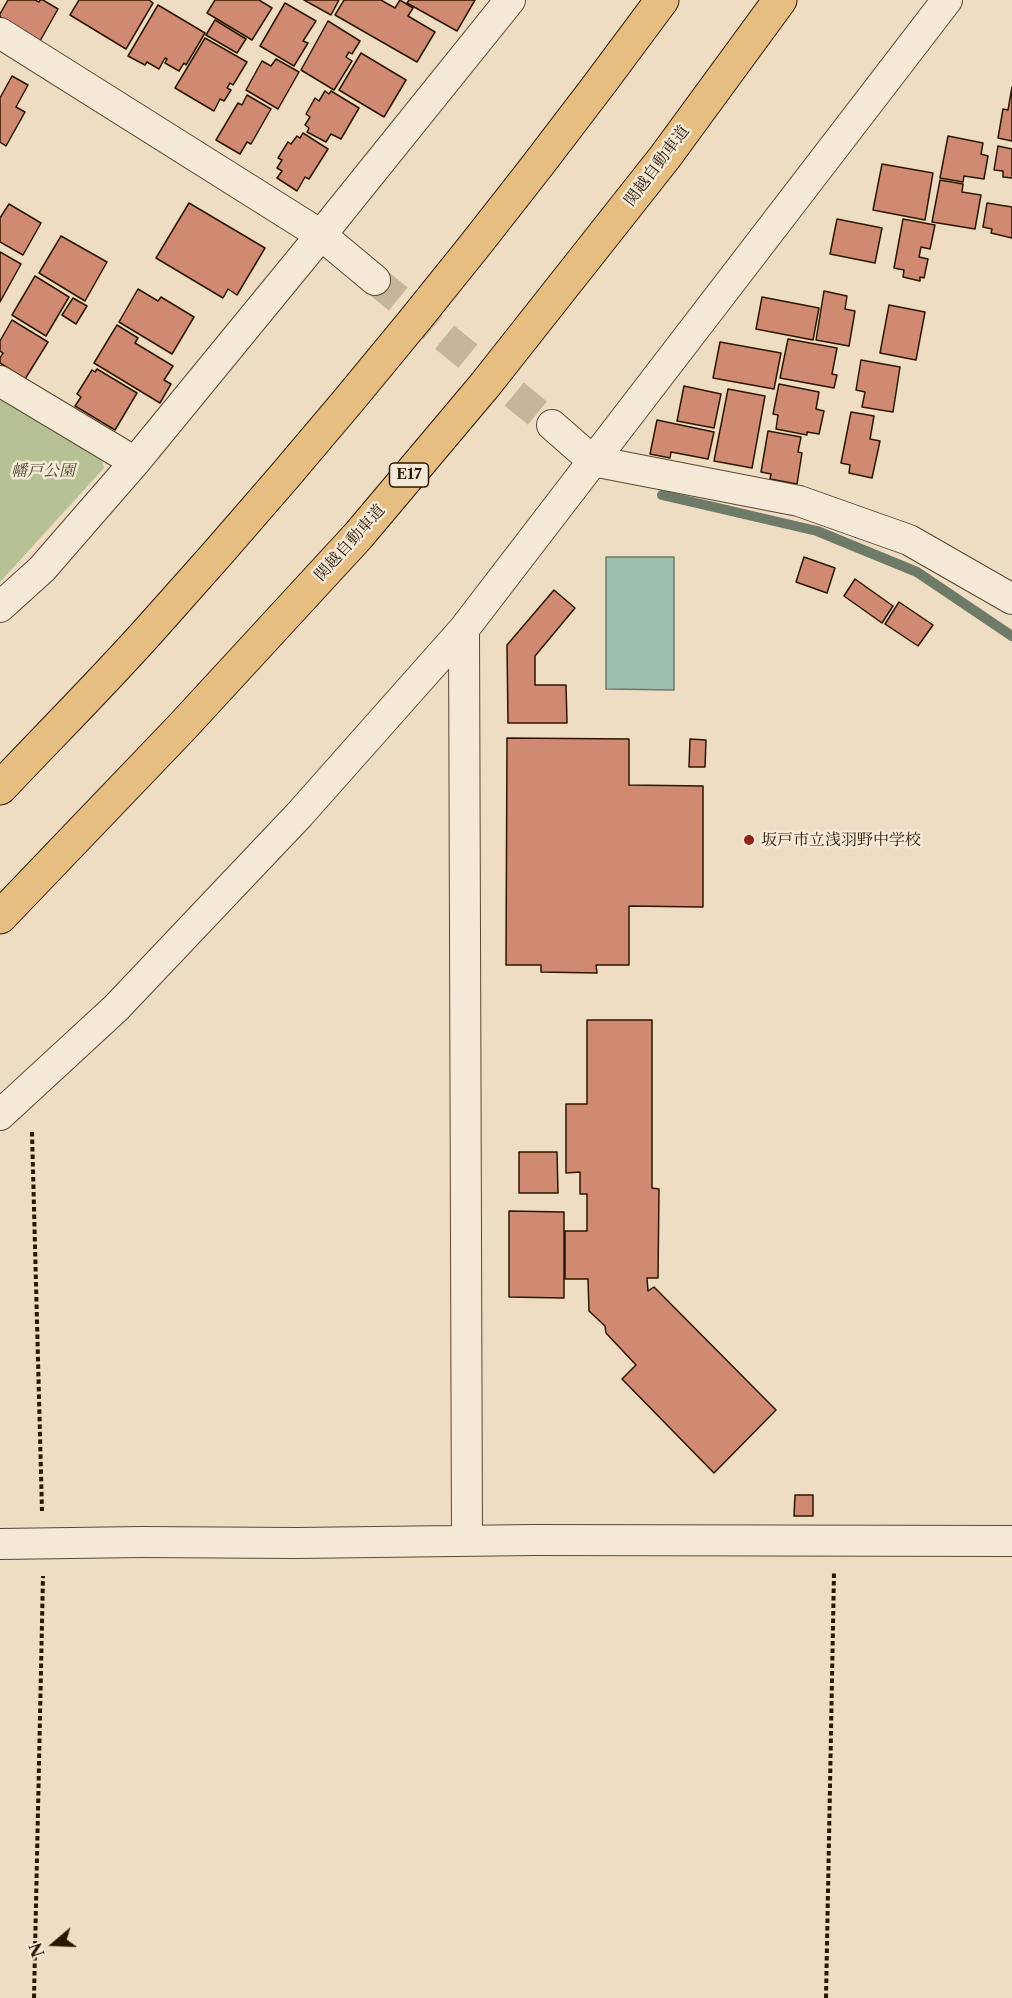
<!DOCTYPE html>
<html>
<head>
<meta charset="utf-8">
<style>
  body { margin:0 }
  #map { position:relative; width:1012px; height:1998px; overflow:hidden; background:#eeddc2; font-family:"Libre Caslon Text",serif }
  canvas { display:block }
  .north { position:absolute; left:24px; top:1914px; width:60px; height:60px; -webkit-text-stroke:4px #f4e9d7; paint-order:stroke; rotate:251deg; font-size:16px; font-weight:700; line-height:24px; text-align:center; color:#2b1700 }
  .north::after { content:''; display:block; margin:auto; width:21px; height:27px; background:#2b1700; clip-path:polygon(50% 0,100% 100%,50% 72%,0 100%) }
</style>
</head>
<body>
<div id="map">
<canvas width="1012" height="1998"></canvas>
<div class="north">N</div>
</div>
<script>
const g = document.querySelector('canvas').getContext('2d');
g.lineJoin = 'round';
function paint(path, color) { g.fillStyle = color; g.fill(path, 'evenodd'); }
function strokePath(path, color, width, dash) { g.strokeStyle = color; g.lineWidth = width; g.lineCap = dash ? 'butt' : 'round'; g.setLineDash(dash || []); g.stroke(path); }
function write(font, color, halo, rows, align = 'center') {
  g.font = font + ' "Libre Caslon Text","Noto Serif JP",serif'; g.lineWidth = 5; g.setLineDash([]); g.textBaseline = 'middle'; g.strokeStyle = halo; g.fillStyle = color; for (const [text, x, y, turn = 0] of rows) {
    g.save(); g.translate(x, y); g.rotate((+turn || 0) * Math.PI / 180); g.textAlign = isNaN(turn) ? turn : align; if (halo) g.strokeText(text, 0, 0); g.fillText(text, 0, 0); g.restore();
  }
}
paint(new Path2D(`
  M0,397L101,457L104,468L0,582Z`), '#b6c295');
const water = new Path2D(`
  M606,557H674V690L606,689Z`);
paint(water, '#9bbdae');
strokePath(water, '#6e7b68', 1.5);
strokePath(new Path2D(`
  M662,495L817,531L917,572L1012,636`), '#6e7b68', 10);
const building = new Path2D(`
  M8,0H35L39,2L40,0H43L58,9L40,41L0,17V14Z
  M79,0H149L153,3L126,49L70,15Z
  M215,0H259L272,8L252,40L207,13Z
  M304,0H339L331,15Z
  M344,0H381L395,8L400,0L413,8L408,16L435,32L417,62L335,15Z
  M409,0H475L457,31L407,3Z
  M285,3L316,21L303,41L308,43L294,66L260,46Z
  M158,5L205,33L186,65L184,63L179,71L165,63L167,59L165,58L159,69L147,62L145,65L128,56Z
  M215,20L246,39L237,53L206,35Z
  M328,21L360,41L352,54L349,52L346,57L352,61L334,90L301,70Z
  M205,38L247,62L233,85L230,83L227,88L231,90L224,101L220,99L214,111L175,88Z
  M361,53L406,80L384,117L339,90Z
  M276,59L299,72L278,109L246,90L262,61L271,66Z
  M12,76L28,85L16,107L25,112L6,146L0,142V98Z
  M1012,87V141L998,138L1003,109L1008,110Z
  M325,91L329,94L331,91L359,108L341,139L331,134L326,142L307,132L309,128L305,125L310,117L306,114L315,98L319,101Z
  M247,95L271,109L251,144L247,142L240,154L216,140L238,103L242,105Z
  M303,133L328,149L309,179L305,177L297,191L277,178L282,171L277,168L282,160L278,158L288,142L291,144L297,136L300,138Z
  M948,136L983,143L981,154L988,156L984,179L964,176L963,182L940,178Z
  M998,146L1012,149V178L1003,177V171L994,170Z
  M882,164L933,173L925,220L873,210Z
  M940,180L963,184L962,192L981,195L975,229L932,222Z
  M189,203L265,248L237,295L228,289L223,298L156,258Z
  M987,203L1012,207V238L991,233L992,229L983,227Z
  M9,204L41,223L23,255L0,242V218Z
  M837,219L882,228L875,263L830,254Z
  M903,219L935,225L930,249L921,247L919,257L928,259L924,278L920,277V281L903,277L904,270L894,268Z
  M61,236L107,262L85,301L39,273Z
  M0,252L21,264L0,302Z
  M35,276L69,297L46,336L12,315Z
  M138,289L158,301L161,297L194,317L172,354L119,322Z
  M824,291L847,296L845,309L855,311L849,346L816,340Z
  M762,297L819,308L813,340L756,329Z
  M73,298L87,306L76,324L62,315Z
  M889,305L925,312L916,360L880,353Z
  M12,320L48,342L25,379L0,363V358L3,353L0,351V341Z
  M117,325L138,338L135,343L173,366L164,380L171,384L160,403L94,363Z
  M788,339L837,348L832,374L837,375L834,388L780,378Z
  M720,342L781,353L774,389L713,378Z
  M861,360L900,367L893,412L862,407L865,392L856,390Z
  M97,369L137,393L115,430L75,406L81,397L77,394L92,370L95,372Z
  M779,384L819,392L816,409L824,411L819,434L807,432V435L776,429L778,415L773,414Z
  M684,386L721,394L714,428L677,421Z
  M728,389L765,396L752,468L714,461Z
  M851,412L874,416L870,439L880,441L872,478L849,473L850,465L841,463Z
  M657,420L714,432L708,459L671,452L670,458L650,454Z
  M768,431L801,437L798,452L802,453L797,484L770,479L771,474L761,472Z
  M804,557L835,568L827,593L796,582Z
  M855,579L893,606L882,623L844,596Z
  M554,590L575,608L535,656V685H566L567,723H508L507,645Z
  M899,602L933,625L918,646L885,624Z
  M507,738L629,739V785L703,786V907L629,906V965H596L597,973L541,972V965H506Z
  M690,739L706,740L705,767H689Z
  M587,1020H652V1188L659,1189L658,1278H647L648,1291L654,1287L776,1410L714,1473L622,1379L636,1365L606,1333L605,1326L589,1311L588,1279H565V1231H587V1194H580V1172L566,1173V1104H587Z
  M519,1152H557L558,1193H519Z
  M509,1211L564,1212V1298L509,1297Z
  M795,1495H813V1516H794Z`);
paint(building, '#d08a72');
strokePath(building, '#2b1700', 1.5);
strokePath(new Path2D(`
  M375,280L552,425`), '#c7b59b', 30, [30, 15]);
const minor = new Path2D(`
  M0,33L321,235L375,280
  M0,381L135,462
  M552,425L593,461L799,501L909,540L1012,599
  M0,607L42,569L135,462L321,235L510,0
  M464,629L467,1541
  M0,1115L116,1008L299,815L464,629L947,0
  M0,1544L142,1542L296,1543L534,1540L1012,1541`);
const motorway = new Path2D(`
  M0,788C51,734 104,681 153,626C333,426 503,217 662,0
  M0,917L182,727L358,536L485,385L665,157L780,0`);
strokePath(minor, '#5c4830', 32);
strokePath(motorway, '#2b1700', 35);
strokePath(new Path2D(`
  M32,1132L42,1511
  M34,1998L43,1576
  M826,1998L834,1573`), '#2b1700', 4, [4.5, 3]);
strokePath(minor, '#f4e9d7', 30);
strokePath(motorway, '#e7be81', 33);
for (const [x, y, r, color] of [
  [749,840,6,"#8f2418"]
]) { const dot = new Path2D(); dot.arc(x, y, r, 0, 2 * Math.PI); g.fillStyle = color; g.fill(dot); strokePath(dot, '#f4e9d7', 2); }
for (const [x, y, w] of [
  [409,475,39]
]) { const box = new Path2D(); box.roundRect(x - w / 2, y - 12, w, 24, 4.5); g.fillStyle = '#f4e9d7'; g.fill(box); strokePath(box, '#2b1700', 1.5); }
write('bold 15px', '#2b1700', null, [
  ["E17",409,475]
]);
write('16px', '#2b1700', '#f4e9d7', [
  ["関越自動車道",657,166,-53],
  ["関越自動車道",350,543,-48]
]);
write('italic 16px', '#554a2d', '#f4e9d7', [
  ["幡戸公園",43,471]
]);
write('16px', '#2b1700', '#f4e9d7', [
  ["坂戸市立浅羽野中学校",761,840]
], 'left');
</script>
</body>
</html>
